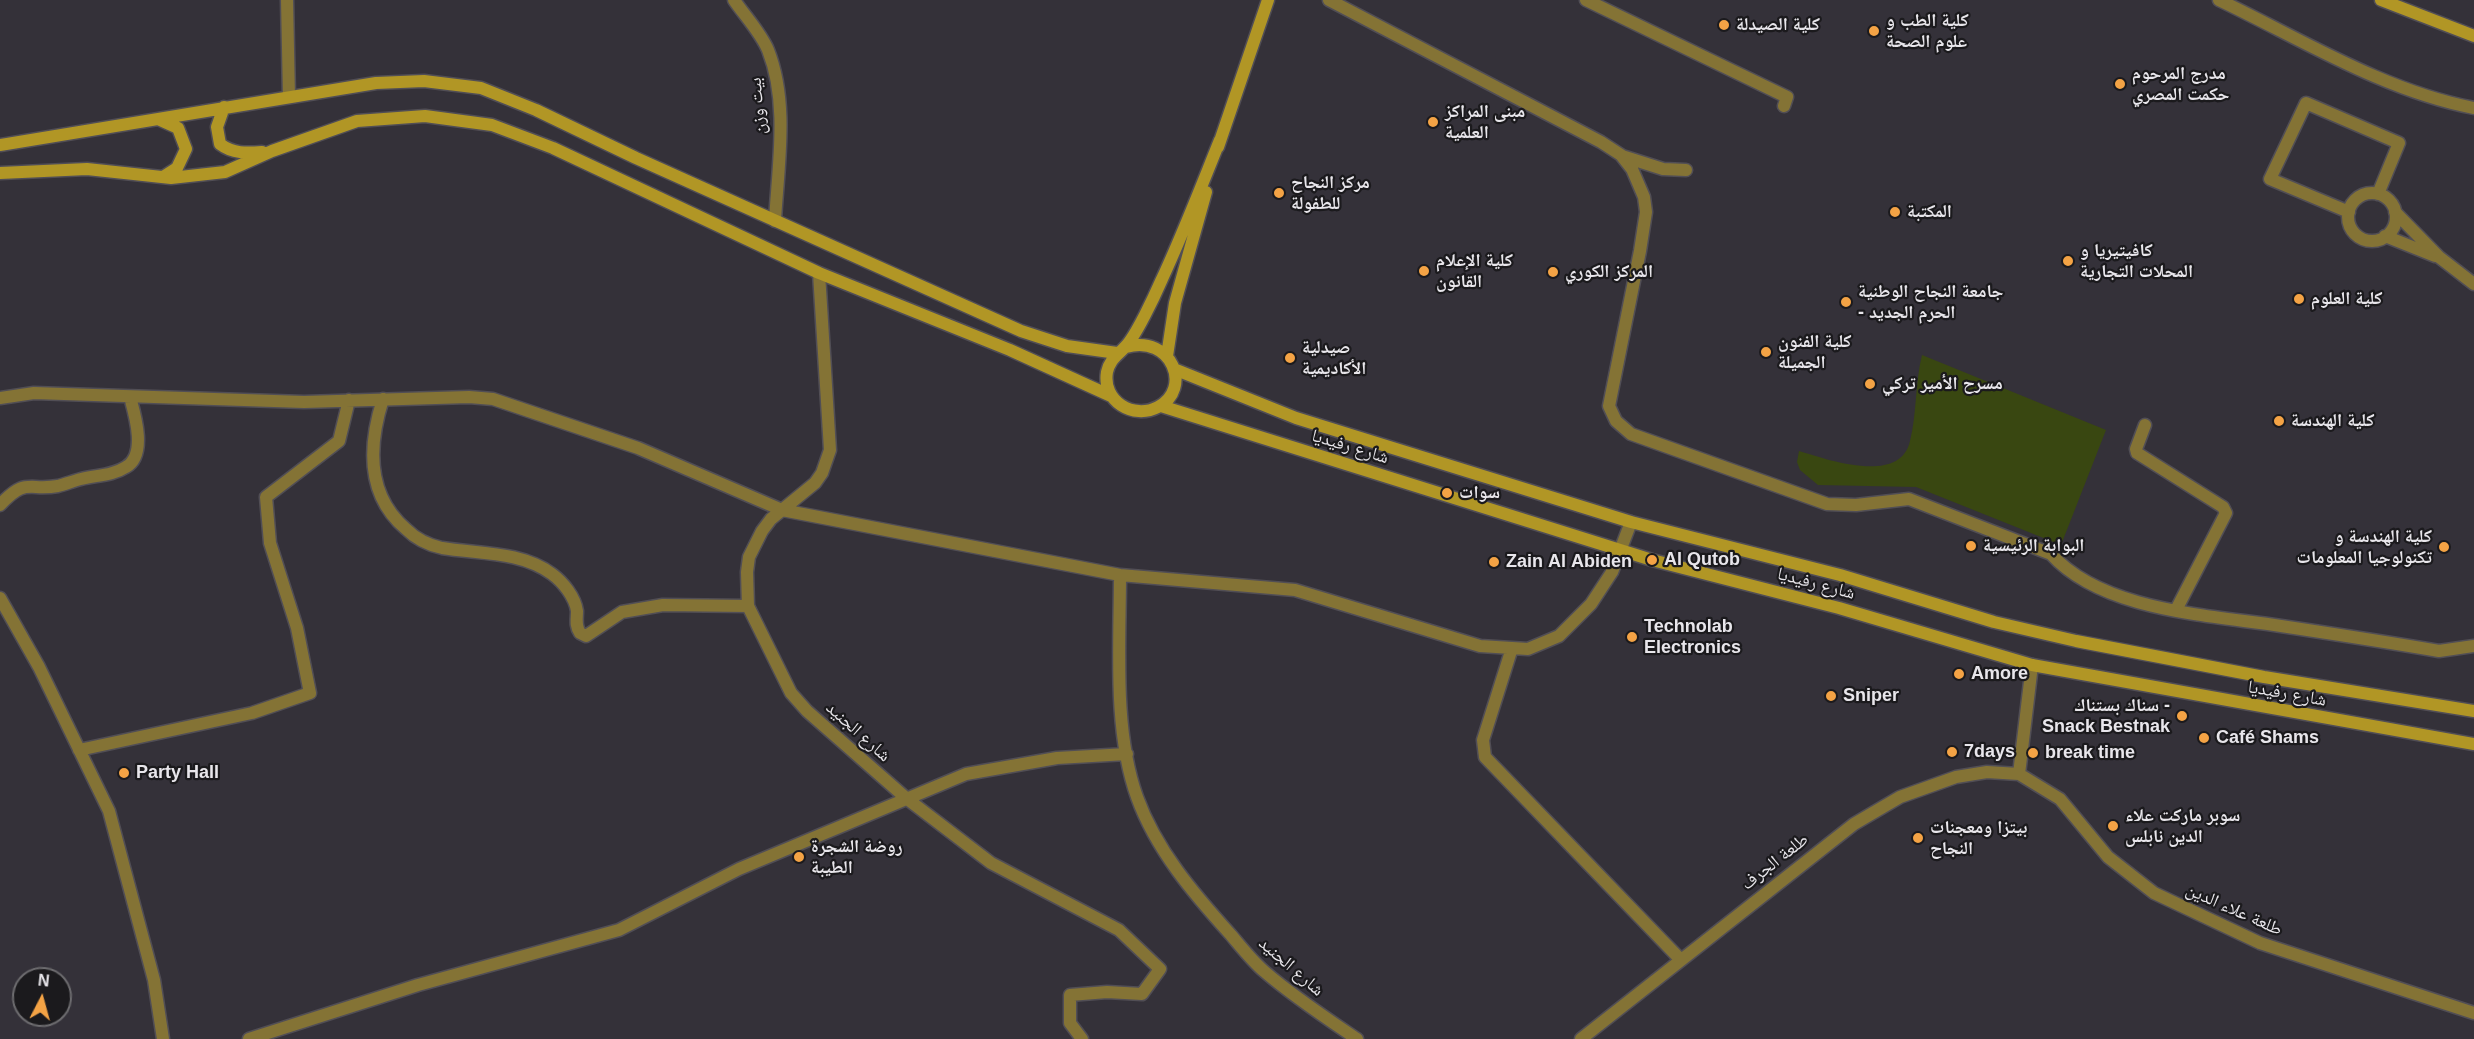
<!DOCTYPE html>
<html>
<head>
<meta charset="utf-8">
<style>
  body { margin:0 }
  #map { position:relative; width:2474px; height:1039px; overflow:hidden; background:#343139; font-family:Helvetica,sans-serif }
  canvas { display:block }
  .north { position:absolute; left:12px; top:967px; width:60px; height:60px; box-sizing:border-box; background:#1b1a1d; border:2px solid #6d6c6f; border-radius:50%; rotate:6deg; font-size:16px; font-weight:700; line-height:24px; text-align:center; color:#e8e6eb }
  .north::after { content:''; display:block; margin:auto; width:21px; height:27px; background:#f4a345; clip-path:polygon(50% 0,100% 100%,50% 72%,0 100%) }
</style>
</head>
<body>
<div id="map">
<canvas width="2474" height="1039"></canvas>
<div class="north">N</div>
</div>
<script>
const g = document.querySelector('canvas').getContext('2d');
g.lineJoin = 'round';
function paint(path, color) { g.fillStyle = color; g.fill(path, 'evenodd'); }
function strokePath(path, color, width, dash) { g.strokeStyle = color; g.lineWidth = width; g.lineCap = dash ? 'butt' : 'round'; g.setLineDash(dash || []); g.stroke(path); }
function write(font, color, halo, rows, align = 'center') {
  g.font = font + ' Helvetica,"Noto Naskh Arabic",sans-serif'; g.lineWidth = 4.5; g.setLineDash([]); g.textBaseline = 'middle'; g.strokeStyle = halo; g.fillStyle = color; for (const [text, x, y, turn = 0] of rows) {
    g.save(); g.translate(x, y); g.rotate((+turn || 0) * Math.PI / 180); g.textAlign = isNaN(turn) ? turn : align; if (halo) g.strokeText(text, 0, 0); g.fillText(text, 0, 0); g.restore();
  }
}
paint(new Path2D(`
  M1922,355L2106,430L2061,545L1916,487L1818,485L1800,470L1797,462L1799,451C1826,459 1900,486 1910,441C1917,413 1915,383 1922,355Z`), '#394711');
const street = new Path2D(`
  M287,0L289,97
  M734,0C745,16 761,33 768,50C789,103 778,165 775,221
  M1329,0L1601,142L1621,155L1632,169L1644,197L1646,212L1640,251L1609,406L1616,421L1631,434L1827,504L1856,505L1909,499L2051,554C2102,611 2209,615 2281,626C2334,634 2387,642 2439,651L2474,646
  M1586,0L1787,97L1784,106
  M2219,0C2301,39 2384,91 2474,108
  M1622,156L1663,169L1686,170
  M2348 217a24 24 0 1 1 48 0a24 24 0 1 1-48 0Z
  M2349,212L2270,179L2306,103L2399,143L2378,194
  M2395,212L2439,257L2474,284
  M2385,236L2435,256
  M819,273L830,450L822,473L815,483L771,519L762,531L749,557L747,572L748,606L791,693L807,711L906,798L991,863L1119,930L1160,969L1142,994L1107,992L1070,995V1023L1082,1039
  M0,398L34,393L304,402L469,397L493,399L638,448L782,510L1120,575L1295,590L1480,646L1528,649L1559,636L1591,604L1612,572L1631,522
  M383,399C368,446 366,495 406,529C416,539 428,545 442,548C478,554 521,551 552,574C563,582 575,597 577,611C577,619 575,626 580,633L586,636L622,612L663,605L748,606
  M2145,425L2136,449L2137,453L2223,507L2226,513L2176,610
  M0,505C26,477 28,491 58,486C66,484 73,481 81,479C96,475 112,476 126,467C147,455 135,415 130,397
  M1120,575C1120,645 1113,730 1137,797C1156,850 1194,894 1231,935C1242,948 1253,962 1265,972C1294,997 1326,1018 1357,1039
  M0,598L39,667L109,811L154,980L163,1039
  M1512,648L1483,740L1485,757L1681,960
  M79,750L252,713L310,693L297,628L270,543L266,497L339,441L349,400
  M2019,774L2032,665
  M249,1039L418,985L619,930L739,869L966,774L1057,758L1127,754
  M1581,1039L1854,824L1900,797L1956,777L1987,772L2019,774L2060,799L2108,857L2154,893L2260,943L2474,1013`);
const secondary = new Path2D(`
  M2381,0L2474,36
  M224,107L217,127L220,144C233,154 247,153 262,152
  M158,119L178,128L186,149L177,168L163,177
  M0,145L376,83L424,81L481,88L536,110L636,158L1021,331L1067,346L1117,353
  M1218,147L1268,0
  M0,173L87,169L171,178L225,172L272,151L357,121L425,116L492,125L553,148L819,273L1010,350L1111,396
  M1126,347C1172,334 1193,389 1158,407C1133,420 1102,401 1107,372C1110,359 1117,356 1125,347C1136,336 1155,295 1162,279C1183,234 1201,187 1220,140
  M1167,356L1175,303L1206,192
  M1174,369L1296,418L1631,522L1840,575L1994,622L2076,641L2264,677L2474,711
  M1161,406L1652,560L1839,608L2032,665L2474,744`);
strokePath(street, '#514e55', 15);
strokePath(secondary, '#514e55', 15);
strokePath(street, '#847335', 12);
strokePath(secondary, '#b19625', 12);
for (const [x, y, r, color] of [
  [1724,25,6,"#f4a345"],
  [1874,31,6,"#f4a345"],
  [2120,84,6,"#f4a345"],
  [1433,122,6,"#f4a345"],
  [1279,193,6,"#f4a345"],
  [1895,212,6,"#f4a345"],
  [2068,261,6,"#f4a345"],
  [1424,271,6,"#f4a345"],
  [1553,272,6,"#f4a345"],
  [2299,299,6,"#f4a345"],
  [1846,302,6,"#f4a345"],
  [1766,352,6,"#f4a345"],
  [1290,358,6,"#f4a345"],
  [1870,384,6,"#f4a345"],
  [2279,421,6,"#f4a345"],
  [1447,493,6,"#f4a345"],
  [1971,546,6,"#f4a345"],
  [2444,547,6,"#f4a345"],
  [1652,560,6,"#f4a345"],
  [1494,562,6,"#f4a345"],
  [1632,637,6,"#f4a345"],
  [1959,674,6,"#f4a345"],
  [1831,696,6,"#f4a345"],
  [2182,716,6,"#f4a345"],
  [2204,738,6,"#f4a345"],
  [1952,752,6,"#f4a345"],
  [2033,753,6,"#f4a345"],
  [124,773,6,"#f4a345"],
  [2113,826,6,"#f4a345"],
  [1918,838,6,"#f4a345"],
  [799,857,6,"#f4a345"]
]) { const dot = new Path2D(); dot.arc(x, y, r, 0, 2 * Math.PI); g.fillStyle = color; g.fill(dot); strokePath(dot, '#1b1a1d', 2); }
write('bold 18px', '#e8e6eb', '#1b1a1d', [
  ["كلية الطب و",1886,21],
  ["علوم الصحة",1886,42],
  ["كلية الصيدلة",1736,25],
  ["مدرج المرحوم",2132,74],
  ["حكمت المصري",2132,95],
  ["مبنى المراكز",1445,112],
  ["العلمية",1445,133],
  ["مركز النجاح",1291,183],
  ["للطفولة",1291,204],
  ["المكتبة",1907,212],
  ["كافيتيريا و",2080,251],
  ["المحلات التجارية",2080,272],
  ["كلية الإعلام",1436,261],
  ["القانون",1436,282],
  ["المركز الكوري",1565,272],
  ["جامعة النجاح الوطنية",1858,292],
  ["- الحرم الجديد",1858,313],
  ["كلية العلوم",2311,299],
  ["كلية الفنون",1778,342],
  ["الجميلة",1778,363],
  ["صيدلية",1302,348],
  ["الأكاديمية",1302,369],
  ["مسرح الأمير تركي",1882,384],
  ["كلية الهندسة",2291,421],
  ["سوات",1459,493],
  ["كلية الهندسة و",2432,537,"right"],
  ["تكنولوجيا المعلومات",2432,558,"right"],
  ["البوابة الرئيسية",1983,546],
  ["Al Qutob",1664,560],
  ["Zain Al Abiden",1506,562],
  ["Technolab",1644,627],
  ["Electronics",1644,648],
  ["Amore",1971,674],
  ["Sniper",1843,696],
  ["سناك بستناك -",2170,706,"right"],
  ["Snack Bestnak",2170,727,"right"],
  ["Café Shams",2216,738],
  ["7days",1964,752],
  ["break time",2045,753],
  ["Party Hall",136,773],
  ["سوبر ماركت علاء",2125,816],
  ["الدين نابلس",2125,837],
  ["بيتزا ومعجنات",1930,828],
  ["النجاح",1930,849],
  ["روضة الشجرة",811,847],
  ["الطيبة",811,868]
], 'left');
write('18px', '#e8e6eb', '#1b1a1d', [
  ["بيت وزن",758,106,-95],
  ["شارع رفيديا",1350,447,17],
  ["شارع رفيديا",1816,584,15],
  ["شارع رفيديا",2287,694,10],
  ["شارع الجنيد",858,732,42],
  ["طلعة الجرف",1775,862,-38],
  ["طلعة علاء الدين",2234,910,24],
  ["شارع الجنيد",1291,967,41]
]);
</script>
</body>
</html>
